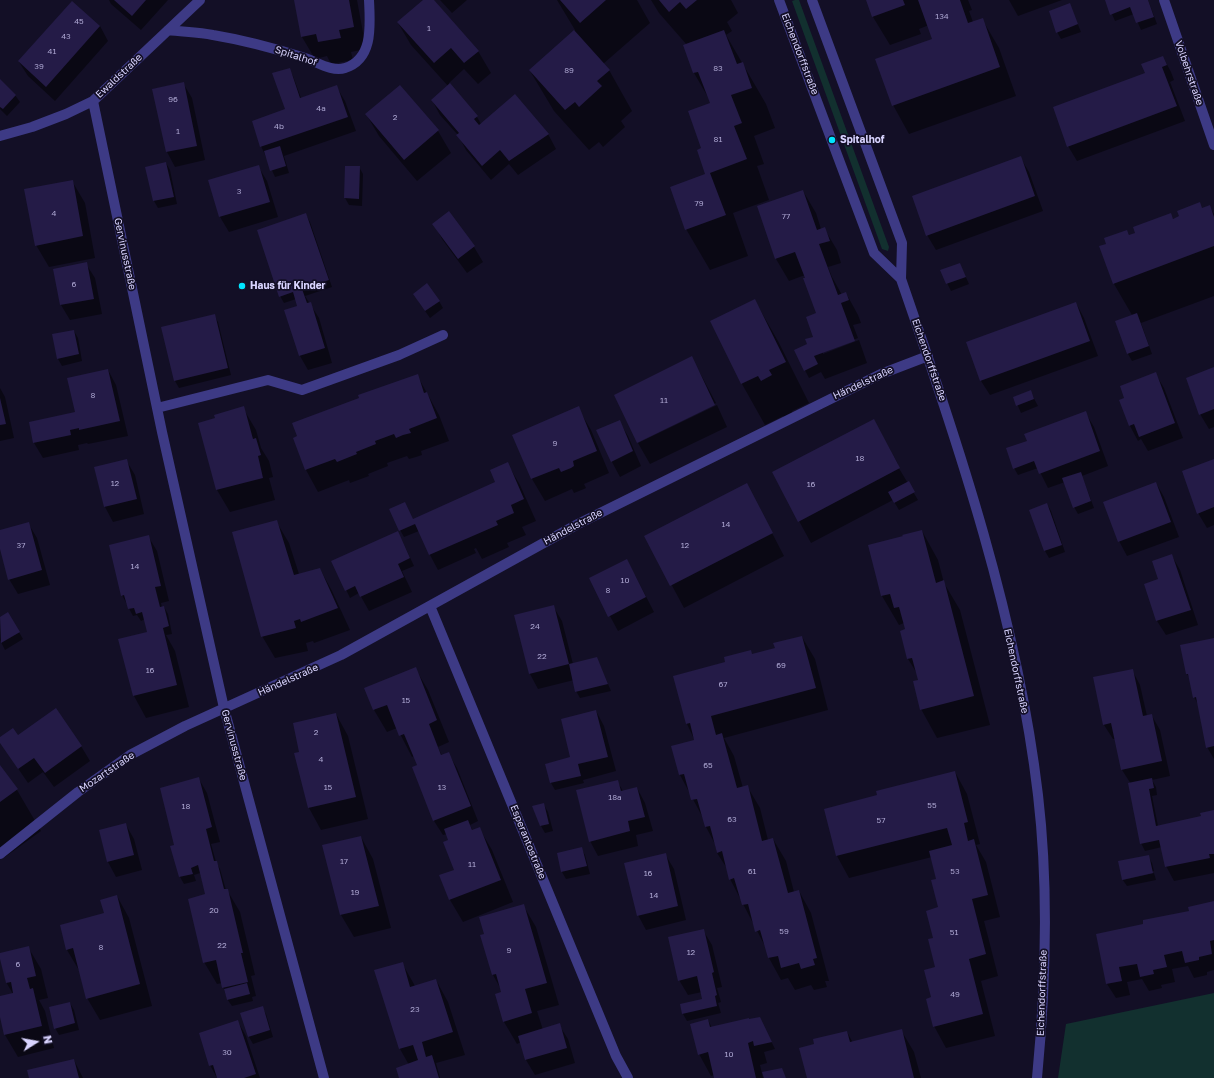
<!DOCTYPE html>
<html>
<head>
<meta charset="utf-8">
<style>
  body { margin:0 }
  #map { position:relative; width:1214px; height:1078px; overflow:hidden; background:#130f26; font-family:"Golos Text",sans-serif }
  canvas { display:block }
  .north { position:absolute; left:16px; top:1022px; width:40px; height:40px; -webkit-text-stroke:3px #130f26; paint-order:stroke; rotate:79deg; font-size:11px; font-weight:700; line-height:16px; text-align:center; color:#d9d4ff }
  .north::after { content:''; display:block; margin:auto; width:14px; height:18px; background:#d9d4ff; clip-path:polygon(50% 0,100% 100%,50% 72%,0 100%) }
</style>
</head>
<body>
<div id="map">
<canvas width="1214" height="1078"></canvas>
<div class="north">N</div>
</div>
<script>
const g = document.querySelector('canvas').getContext('2d');
g.lineJoin = 'round';
function paint(path, color) { g.fillStyle = color; g.fill(path, 'evenodd'); }
function strokePath(path, color, width, dash) { g.strokeStyle = color; g.lineWidth = width; g.lineCap = dash ? 'butt' : 'round'; g.setLineDash(dash || []); g.stroke(path); }
function write(font, color, halo, rows, align = 'center') {
  g.font = font + ' "Golos Text",sans-serif'; g.lineWidth = 3.5; g.setLineDash([]); g.textBaseline = 'middle'; g.strokeStyle = halo; g.fillStyle = color; for (const [text, x, y, turn = 0] of rows) {
    g.save(); g.translate(x, y); g.rotate((+turn || 0) * Math.PI / 180); g.textAlign = isNaN(turn) ? turn : align; if (halo) g.strokeText(text, 0, 0); g.fillText(text, 0, 0); g.restore();
  }
}
paint(new Path2D(`
  M795,0H799L889,247L888,251L882,249L792,1Z
  M1214,993V1078H1058L1066,1024Z`), '#12302f');
paint(new Path2D(`
  M109,0H168L141,30L111,4Z
  M295,0H357L366,49L351,52L353,60L331,64L327,56L315,59L302,37Z
  M424,0H433L478,51L491,73L478,84L464,69L449,83L477,117L481,124L548,134L556,149L518,175L509,164L491,180L466,150L458,135L440,115L432,100L448,86L411,45L398,23Z
  M440,0H467L452,13Z
  M557,0H637L650,23L603,64L609,70L632,111L621,121L625,127L603,147L599,142L589,150L554,111L530,71L575,30Z
  M651,0H731L738,13L727,22L732,31L726,35L766,104L775,128L754,136L764,164L757,166L769,200L733,213L748,256L710,270L686,229L707,175L702,149L712,104L694,73L684,46L687,45L659,13Z
  M867,0H968L972,10L969,11L973,22L982,19L999,48L1016,96L909,134L893,105L934,39L929,25L919,29L921,34L890,45L873,17Z
  M1009,0H1062L1018,16Z
  M1106,0H1148L1157,24L1141,30L1134,14L1115,21Z
  M1070,5L1081,32L1061,39L1057,32Z
  M100,26L108,41L55,101L28,76L19,62Z
  M1163,57L1171,72L1174,80L1170,82L1185,121L1077,161L1068,146Z
  M289,69L293,76L301,98L336,86L345,101L356,131L284,156L289,173L275,177L261,146L286,110Z
  M0,81L15,95L20,102L7,116L0,109Z
  M183,83L192,98L205,160L175,167L167,152L153,89Z
  M400,86L438,131L451,153L417,181L379,136L366,114Z
  M1020,157L1029,172L1043,211L936,250L927,235Z
  M166,163L170,170L177,204L158,208L154,201L146,167Z
  M258,166L267,181L278,217L229,232L220,217L209,181Z
  M359,167L363,174L362,206L349,205L345,198Z
  M72,181L85,203L95,258L49,267L36,245Z
  M803,191L816,213L821,229L824,228L837,250L841,263L828,267L832,277L842,295L846,293L858,315L861,323L853,325L858,338L823,352V354L859,340L867,363L825,379L821,372L809,378L795,351L808,344L814,337L817,313L805,275L789,281L776,259L758,207Z
  M1209,206L1214,214V296L1141,323L1152,354L1132,361L1128,354L1116,321L1132,315L1114,284L1100,247L1107,244L1127,231L1130,236L1170,214L1173,219Z
  M449,213L474,247L483,262L467,273L442,239L434,224Z
  M306,215L310,222L332,287L305,296L319,318L332,363L308,370L300,356L286,311L298,307L296,299L284,303L280,296Z
  M86,264L95,278L102,314L70,320L61,305L55,270Z
  M960,264L969,284L951,291L941,271Z
  M418,301H439L443,308L430,318Z
  M755,301L778,341L809,403L792,411L794,417L785,421L783,416L765,425L742,384L712,322Z
  M1076,303L1084,318L1098,356L990,395L981,381L968,343Z
  M214,315L218,322L231,375L179,388L175,381Z
  M74,331L78,338L82,361L62,366L58,359Z
  M692,358L716,403L638,441Z
  M1214,368V427L1209,429L1200,414Z
  M108,370L116,385L128,436L88,444L87,443L78,445L79,450L43,458L34,443L30,423L76,413Z
  M1155,373L1164,388L1183,438L1148,451L1141,439L1138,441L1130,426L1120,401L1125,399Z
  M417,375L439,415L449,441L421,451L422,455L416,457L409,459L407,456L387,463L388,466L368,474L369,476L350,483L349,480L318,492L306,470L361,399Z
  M0,388L5,397L14,438L0,441Z
  M1030,391L1038,406L1021,413L1014,397Z
  M717,405L727,427L650,464L638,443Z
  M243,408L256,430L261,448L269,461L273,477L269,478L275,500L230,512L217,490L199,424L217,419Z
  M578,408L591,430L609,473L584,484L586,488L584,489L574,493L572,489L545,501L532,479L513,436Z
  M1085,412L1094,427L1108,466L1082,476L1094,508L1078,514L1074,507L1065,482L1048,488L1038,468L1018,475L1014,468L1028,441Z
  M874,420L898,464L897,465L918,500L899,510L893,500L811,543L799,521Z
  M619,421L628,436L641,466L620,477L612,462L598,431Z
  M126,460L135,475L144,514L113,522L105,507L95,468Z
  M1214,460V525L1207,528L1198,513Z
  M507,463L520,485L536,521L522,527L526,535L507,543L509,547L482,559L476,548L474,549L476,553L438,570L430,555L419,531L404,537L400,530L413,520L497,482Z
  M1156,483L1164,497L1179,537L1127,556L1119,541Z
  M747,485L784,556L684,608L646,537Z
  M1047,504L1051,511L1065,552L1049,558L1045,551L1030,510Z
  M276,521L289,543L299,574L320,569L332,591L350,630L314,643L313,641L306,643L308,651L275,658L262,636Z
  M28,523L37,538L50,585L18,594L9,579L0,545V531Z
  M922,531L938,560L944,583L960,610L990,725L937,738L921,709L919,681L918,675L908,659L906,630L904,623L899,625L882,596L870,546Z
  M398,532L414,566L402,571L412,592L369,611L359,593L350,598L333,562Z
  M148,536L157,551L169,601L161,603L162,608L164,607L168,614L172,634L166,635L175,651L189,707L146,718L134,696L119,640L149,633L145,619L141,621L137,615L133,616L122,595Z
  M1172,556L1180,570L1198,625L1166,635L1157,621Z
  M635,575L654,612L618,631L590,579Z
  M553,606L562,621L573,664L597,658L611,691L580,698L576,691L574,680L538,689L530,674Z
  M8,613L23,639L5,650L0,640V618Z
  M802,637L815,659L828,710L724,738L734,756L743,788L747,786L760,808L768,840L773,839L786,861L794,892L799,891L811,913L829,981H825L827,987L814,990L811,985L795,990L788,978L781,980L769,958L766,948L730,879L728,870L717,853L715,844L706,827L703,818L680,775L672,747L695,741L687,724L674,676L776,649Z
  M1214,639V759L1207,747L1199,706L1194,697L1190,679L1187,674Z
  M415,668L428,690L449,742L438,747L442,756L448,753L457,768L478,821L470,825L473,831L479,828L492,850L513,902L463,922L450,900L440,876L455,870L449,840L447,834L443,835L434,821L413,767L418,765L414,756L412,757L397,728L387,732L374,710Z
  M1132,670L1140,685L1147,716H1152L1160,730L1170,776L1152,780L1156,787L1157,795L1152,796L1158,826L1202,817L1214,811V873L1174,881L1166,866L1162,847L1145,851L1141,843L1131,784L1122,770L1116,739H1113L1104,725Z
  M596,711L604,726L616,771L583,780L584,783L555,790L551,783L546,764L570,758Z
  M336,714L348,736L368,819L321,830L309,808L300,753Z
  M17,736L81,746L90,761L54,787L43,772L28,783L0,742V738Z
  M0,766L17,790L41,831L5,857L0,850Z
  M955,772L967,794L980,844L976,845L986,862L1000,917L984,921L998,976L981,981L995,1036L946,1048L934,1026L932,998L936,968L934,939L939,908L937,879L932,857L849,878L837,856L878,796Z
  M199,779L207,793L220,842L211,844L216,862L220,869L226,890H227L240,912L255,975L251,976L256,996L252,997L253,1001L232,1006L227,999L222,983L217,984L204,962L206,895L200,873L194,875L196,881L184,884L180,877L176,845Z
  M617,781L623,791L637,788L645,803L653,831L636,835L638,846L598,856L590,841Z
  M544,805L548,812L553,831L545,833L541,826Z
  M126,825L134,839L142,870L116,877L108,862L100,831Z
  M361,837L373,859L391,928L354,937L341,915L323,846Z
  M581,848L585,855L590,874L566,879L562,872L558,854Z
  M665,854L674,869L686,920L646,930L638,915Z
  M1148,856L1152,863L1154,871L1123,878V880L1154,873L1156,880L1127,886L1122,879L1119,862Z
  M117,896L129,918L152,1006L100,1020L87,998L80,972L67,950L105,914Z
  M1214,902V970L1207,972V975L1194,978L1188,966L1172,969L1175,982L1161,985L1162,988L1149,991L1142,979L1127,982L1130,995L1116,998L1107,984L1144,925L1190,911Z
  M523,905L536,927L559,1005L537,1011L543,1030L559,1025L568,1039L575,1063L535,1075L526,1060L521,1042L517,1044L504,1022L496,995L503,993L493,975L481,936L485,934Z
  M703,930L712,945L722,987L717,988L721,1002L718,1003L721,1013L687,1021L683,1014L681,1005L704,1000L702,992L688,995L679,980Z
  M28,947L41,969L48,998L39,1000L45,1011L54,1048L18,1057L5,1035L0,1013V997L13,994L6,982L0,954Z
  M402,963L415,986L436,980L448,1002L465,1055L436,1063L440,1078H400L409,1065L400,1049Z
  M70,1003L74,1010L79,1030L59,1035L55,1028Z
  M262,1007L266,1014L273,1037L253,1044L249,1037L242,1014Z
  M708,1020L712,1028L763,1025L775,1049L764,1052L767,1063L760,1065L763,1078L781,1069L786,1078H715V1075L711,1076L699,1054Z
  M238,1022L246,1036L260,1078H217L210,1065Z
  M901,1030L914,1052L921,1078H808L815,1044L847,1032L853,1043Z
  M74,1060L83,1078H30Z`), '#0007');
paint(new Path2D(`
  M114,0H146L132,16Z
  M294,0H349L354,27L339,30L341,38L318,42L316,34L301,37Z
  M423,0H434L479,51L464,63L451,48L434,63L397,22Z
  M560,0H606L580,23Z
  M659,0H697L686,9L680,2L669,12Z
  M866,0H903L905,5L872,17Z
  M918,0H960L968,23L983,18L1000,67L892,106L875,59L932,39Z
  M1105,0H1148L1154,17L1136,23L1130,7L1110,15Z
  M72,1L100,26L46,87L18,61Z
  M1070,3L1078,24L1056,33L1049,11Z
  M574,30L610,70L597,81L602,86L579,107L575,102L565,110L529,70Z
  M724,30L737,64L743,62L752,88L731,95L742,123L734,126L747,159L710,173L726,215L685,230L670,187L705,174L697,150L701,148L688,111L710,103L698,72L693,73L683,45Z
  M1163,56L1167,65L1162,67L1177,106L1067,147L1053,107L1145,73L1141,64Z
  M290,68L300,98L337,85L348,117L260,147L252,121L285,109L272,73Z
  M0,79L16,95L3,109L0,107Z
  M184,82L197,146L166,152L152,89Z
  M450,83L478,116L474,119L479,125L515,94L549,134L509,161L500,150L482,166L456,135L459,133L431,100Z
  M400,85L439,130L404,160L365,114Z
  M280,146L286,166L270,171L264,151Z
  M1021,156L1035,196L926,236L912,196Z
  M166,162L174,197L153,201L145,167Z
  M259,165L270,202L219,217L208,180Z
  M345,166H360L359,199L344,198Z
  M73,180L83,236L35,246L24,189Z
  M803,190L817,230L825,227L830,241L819,244L838,295L846,292L849,300L841,303L855,341L814,356L818,364L804,371L794,350L807,344L805,339L813,337L806,317L816,313L803,278H805L795,252L775,259L757,206Z
  M1200,202L1202,208L1210,205L1214,217V246L1113,284L1099,246L1106,244L1104,238L1127,230L1129,235L1135,233L1133,227L1171,213L1173,219L1179,216L1177,211Z
  M449,211L475,246L458,259L432,224Z
  M306,213L329,280L302,289L307,303L311,302L325,348L299,356L284,310L297,306L293,292L279,297L257,230Z
  M87,262L94,299L60,305L53,269Z
  M960,263L966,277L946,284L940,270Z
  M427,283L440,301L425,311L413,294Z
  M755,299L786,362L769,370L772,375L761,381L758,376L741,384L710,321Z
  M1076,302L1090,341L980,381L966,342Z
  M1137,313L1149,346L1127,354L1115,321Z
  M215,314L228,368L174,381L161,327Z
  M74,330L79,354L57,359L52,334Z
  M692,356L715,405L637,443L614,395Z
  M1214,367V409L1199,415L1186,378Z
  M108,369L120,421L79,430V428L70,430L71,435L33,443L29,422L75,412L67,378Z
  M1156,372L1175,423L1139,437L1134,424L1129,426L1119,400L1124,398L1120,386Z
  M418,374L424,393L427,392L437,418L409,429L411,433L403,435L396,438L394,434L375,441L376,444L356,452L357,454L337,462L335,459L305,470L293,438L297,436L292,423L359,398L358,395Z
  M1031,390L1034,399L1016,406L1013,397Z
  M0,398L6,424L0,425Z
  M244,406L253,439L256,438L261,455L258,456L263,478L216,490L198,423L215,418L214,415Z
  M579,406L597,451L573,461L574,466L571,468L561,472L559,468L531,479L512,435Z
  M1086,411L1100,451L1039,474L1034,461L1013,469L1006,448L1027,441L1024,434Z
  M874,419L900,468L798,522L772,472Z
  M620,420L633,451L611,462L596,430Z
  M127,459L137,499L104,507L94,467Z
  M1214,459V507L1197,514L1182,471Z
  M508,462L524,499L511,505L514,513L496,521L498,525L429,555L415,524L399,531L389,509L405,502L413,519L495,482L490,470Z
  M1081,472L1091,501L1073,508L1062,478Z
  M909,481L915,492L894,503L888,492Z
  M1156,482L1171,522L1118,542L1103,502Z
  M747,483L773,533L670,586L644,536Z
  M1047,503L1062,545L1044,551L1029,510Z
  M277,520L294,575L320,568L338,608L301,622L300,619L294,621L296,628L261,637L232,532Z
  M29,522L42,570L8,580L0,549V530Z
  M922,530L936,583L944,580L974,696L920,710L913,681L918,680L912,658L907,659L900,631L905,629L899,607L894,608L890,594L881,596L868,545L903,536L902,535Z
  M398,531L410,558L398,564L404,577L360,597L355,586L345,591L331,561Z
  M149,535L161,586L155,587L160,607L164,606L169,626L163,628L177,685L133,696L118,639L147,632L142,612L136,614L134,608L128,609L124,595L121,596L109,545Z
  M1172,554L1191,610L1156,621L1144,584L1158,579L1152,561Z
  M627,559L646,597L608,617L589,578Z
  M554,605L569,664L529,674L514,615Z
  M8,612L20,632L1,643L0,617Z
  M802,636L816,688L711,716L716,735L722,733L737,788L748,785L762,841L773,838L788,893L799,890L817,958L813,959L815,965L801,969L799,963L781,968L778,956L768,958L760,930L755,932L748,904L742,905L734,878L729,880L722,851L717,853L710,826L705,827L697,799L691,800L684,774L679,775L671,746L694,740L690,723L686,724L673,676L725,662L724,657L751,650L752,654L775,648L773,643Z
  M1214,638V746L1206,748L1196,697L1193,698L1188,674H1186L1180,645Z
  M597,657L608,684L575,692L569,664Z
  M416,667L437,720L429,724L441,755L449,752L471,806L433,821L412,767L417,765L404,734L399,736L387,705L373,710L364,688Z
  M1133,669L1143,716L1152,714L1162,761L1121,770L1111,723L1103,725L1093,677Z
  M56,708L82,746L45,773L34,758L18,769L0,743V737L13,728L18,735Z
  M596,710L608,757L578,764L581,776L550,783L545,764L570,757L561,719Z
  M336,713L356,797L308,808L294,753L299,752L293,723Z
  M0,765L18,789L0,802Z
  M955,771L968,822L964,823L968,841L974,839L988,895L972,899L986,954L969,959L983,1014L933,1027L926,999L931,997L924,970L935,967L928,939L933,938L926,911L938,907L931,880L936,879L929,851L952,845L947,828L836,856L824,809L877,795L876,791Z
  M199,777L212,827L206,829L214,861H217L224,889H228L243,953H241L248,982L222,988L216,960L203,963L188,899L205,894L198,865L191,868L193,874L179,877L170,846L174,845L160,788Z
  M1152,778L1154,788L1149,789L1156,826L1201,816L1200,813L1214,810V854H1209L1210,858L1165,867L1159,840L1140,844L1128,783Z
  M618,780L621,791L637,787L645,817L628,821L630,831L589,842L576,790Z
  M544,803L549,824L540,826L532,806Z
  M468,820L472,830L480,827L501,880L449,900L439,875L454,870L443,842L448,840L444,829Z
  M126,823L134,855L107,862L99,830Z
  M361,836L379,906L340,915L322,845Z
  M582,847L587,866L561,872L557,853Z
  M666,853L678,906L637,916L624,863Z
  M1149,855L1153,873L1122,880L1118,861Z
  M117,895L140,984L86,999L73,948L66,950L60,925L104,913L100,900Z
  M1214,901V940L1210,941L1212,954L1199,957V960L1185,963L1182,951L1164,955L1167,967L1153,970L1154,974L1140,977L1137,964L1119,967L1122,981L1106,984L1096,934L1143,924V920L1189,911L1188,907Z
  M524,904L547,983L525,989L532,1013L503,1022L495,994L501,992L496,974L492,975L480,935L484,934L479,917Z
  M704,929L714,972L712,973L717,995L715,996L717,1006L682,1014L680,1004L702,999L697,976L678,981L668,937Z
  M29,946L36,976L27,978L30,989L33,988L42,1026L4,1035L0,1017V996L13,993L11,982L6,983L0,959V953Z
  M403,962L410,987L436,979L453,1032L422,1042L426,1057L432,1055L439,1078H399L396,1068L418,1060L413,1045L399,1049L374,970Z
  M247,983L250,994L227,1000L224,989Z
  M70,1002L75,1023L54,1029L49,1007Z
  M263,1006L270,1030L248,1037L240,1013Z
  M760,1017L772,1042L754,1046L753,1041L748,1043L756,1078H714L708,1052L698,1055L690,1024L708,1019L710,1027L749,1018V1019Z
  M238,1020L256,1074L244,1078H217L213,1065L209,1066L199,1033Z
  M560,1023L567,1048L525,1060L518,1036Z
  M902,1029L914,1078H807L799,1048L814,1044L813,1039L847,1031L850,1042Z
  M74,1059L79,1078H29L27,1070Z
  M782,1068L786,1078H764L762,1072Z`), '#241b47');
strokePath(new Path2D(`
  M779,0L874,253L901,279
  M812,0L902,243L901,279C959,447 1017,617 1038,795C1049,889 1046,984 1037,1078
  M1164,0L1214,145
  M168,30C183,32 198,32 213,35C243,40 273,48 302,57C314,60 332,73 345,68C374,59 370,24 369,0
  M93,101L162,432L224,708L324,1078
  M0,136L32,127L66,114L93,101L200,0
  M157,408L268,380L302,390L399,355L443,335
  M430,606L616,1056L628,1078
  M0,854L78,792L130,755L185,726L341,655L578,524L881,374L928,356`), '#3d3a85', 10);
for (const [x, y, r, color] of [
  [832,140,4,"#00e5ff"],
  [242,286,4,"#00e5ff"]
]) { const dot = new Path2D(); dot.arc(x, y, r, 0, 2 * Math.PI); g.fillStyle = color; g.fill(dot); strokePath(dot, '#130f26', 1.5); }
write('8px', '#aca6d1', null, [
  ["134",942,16],
  ["45",79,21],
  ["1",429,28],
  ["43",66,36],
  ["41",52,51],
  ["39",39,66],
  ["83",718,68],
  ["89",569,70],
  ["96",173,99],
  ["4a",321,108],
  ["2",395,117],
  ["4b",279,126],
  ["1",178,131],
  ["81",718,139],
  ["3",239,191],
  ["79",699,203],
  ["4",54,213],
  ["77",786,216],
  ["6",74,284],
  ["8",93,395],
  ["11",664,400],
  ["9",555,443],
  ["18",860,458],
  ["12",115,483],
  ["16",811,484],
  ["14",726,524],
  ["37",21,545],
  ["12",685,545],
  ["14",135,566],
  ["10",625,580],
  ["8",608,590],
  ["24",535,626],
  ["22",542,656],
  ["69",781,665],
  ["16",150,670],
  ["67",723,684],
  ["15",406,700],
  ["2",316,732],
  ["4",321,759],
  ["65",708,765],
  ["15",328,787],
  ["13",442,787],
  ["18a",615,797],
  ["55",932,805],
  ["18",186,806],
  ["63",732,819],
  ["57",881,820],
  ["17",344,861],
  ["11",472,864],
  ["61",752,871],
  ["53",955,871],
  ["16",648,873],
  ["19",355,892],
  ["14",654,895],
  ["20",214,910],
  ["59",784,931],
  ["51",954,932],
  ["22",222,945],
  ["8",101,947],
  ["9",509,950],
  ["12",691,952],
  ["6",18,964],
  ["49",955,994],
  ["23",415,1009],
  ["30",227,1052],
  ["10",729,1054]
]);
write('10px', '#d9d4ff', '#130f26', [
  ["Eichendorffstraße",800,54,69],
  ["Spitalhof",296,56,18],
  ["Volbehrstraße",1189,73,71],
  ["Ewaldstraße",119,76,-43],
  ["Gervinusstraße",125,254,78],
  ["Eichendorffstraße",929,360,71],
  ["Händelstraße",863,383,-25],
  ["Händelstraße",573,527,-28],
  ["Eichendorffstraße",1016,671,78],
  ["Händelstraße",288,680,-24],
  ["Gervinusstraße",234,745,75],
  ["Mozartstraße",107,772,-34],
  ["Esperantostraße",528,842,68],
  ["Eichendorffstraße",1042,993,-88]
]);
write('bold 10px', '#d9d4ff', '#130f26', [
  ["Spitalhof",840,140],
  ["Haus für Kinder",250,286]
], 'left');
</script>
</body>
</html>
